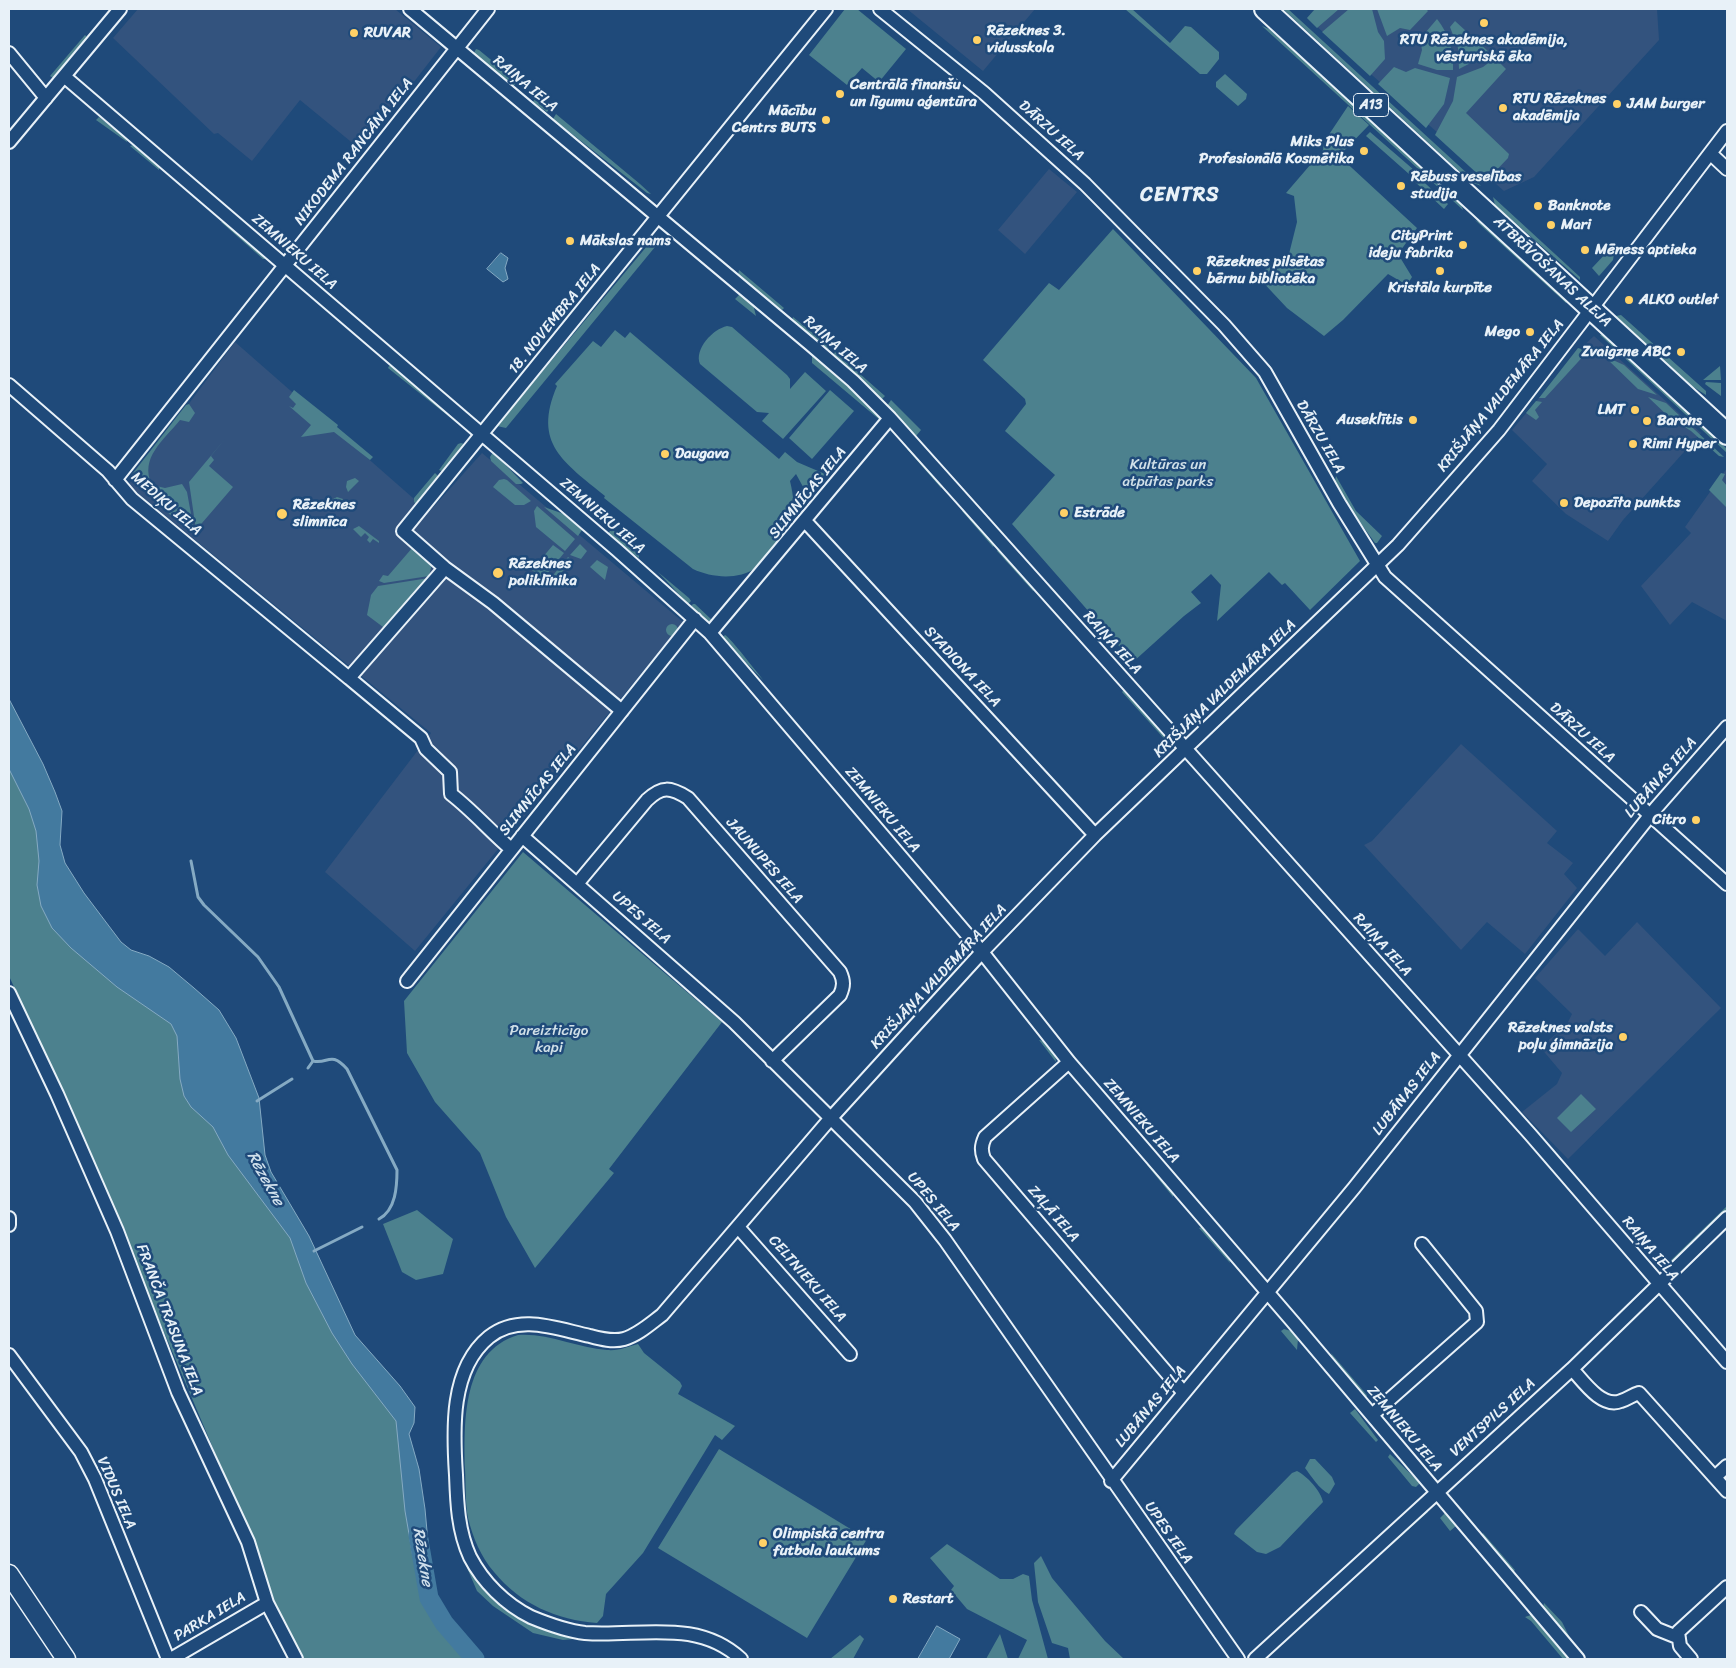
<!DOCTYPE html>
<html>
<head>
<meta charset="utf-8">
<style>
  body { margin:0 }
  #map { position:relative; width:1736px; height:1668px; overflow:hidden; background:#1f4a7a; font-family:Sriracha,sans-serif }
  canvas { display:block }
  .frame { position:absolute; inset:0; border:10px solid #e8f1f8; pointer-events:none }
</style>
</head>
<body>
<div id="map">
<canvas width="1736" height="1668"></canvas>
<div class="frame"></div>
</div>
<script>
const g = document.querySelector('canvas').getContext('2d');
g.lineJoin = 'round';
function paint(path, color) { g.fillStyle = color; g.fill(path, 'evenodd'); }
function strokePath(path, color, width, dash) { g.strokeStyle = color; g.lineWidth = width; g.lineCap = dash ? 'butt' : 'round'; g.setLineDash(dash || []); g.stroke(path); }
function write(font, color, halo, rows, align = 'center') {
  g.font = font + ' Sriracha,sans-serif'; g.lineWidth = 5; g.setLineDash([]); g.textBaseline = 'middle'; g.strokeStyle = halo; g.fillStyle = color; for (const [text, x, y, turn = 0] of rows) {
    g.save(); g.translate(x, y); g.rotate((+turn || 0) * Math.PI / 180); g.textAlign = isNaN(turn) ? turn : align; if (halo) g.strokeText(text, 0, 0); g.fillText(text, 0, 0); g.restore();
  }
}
paint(new Path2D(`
  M138,9H395L441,47L361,150L300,100L252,161L218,133L214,134L113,38Z
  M907,9H1035L983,71Z
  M1315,9H1657L1659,40L1534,177L1504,191L1307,18Z
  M1049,169L1077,192L1025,254L998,230Z
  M1594,336L1701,433L1623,520L1608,541L1566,514L1532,481L1547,464L1512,430L1582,347Z
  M235,342L429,512L482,453L683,622L415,951L325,872L431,733L128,485Z
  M1727,468V621L1692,602L1670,625L1641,586L1691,533L1685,527Z
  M1461,744L1557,831L1547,843L1573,863L1564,874L1577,888L1525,954L1487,922L1461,950L1364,845L1372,841Z
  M1637,922L1721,1008L1568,1159L1522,1112L1557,1084L1562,1073L1540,1047L1566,1026L1572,1014L1535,978L1578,929L1605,956Z`), '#33537e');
paint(new Path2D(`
  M845,9H857L906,49L879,82L862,68L847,85L809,55Z
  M1125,9H1132L1170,43L1185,26L1191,27L1219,52V59L1207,74H1200Z
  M1283,9H1288L1481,186L1471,182Z
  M1315,9H1339L1317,28L1307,18Z
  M1349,9H1372L1378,32L1384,41L1385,59L1370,76L1322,32Z
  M1377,9H1426L1428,11L1410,30L1400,28L1387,36Z
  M1437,19C1449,34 1454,51 1453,70H1437L1418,64L1422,50L1420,39Z
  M1455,21L1490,53L1459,69L1458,48L1450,27Z
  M1262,26L1269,29L1460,201L1463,210Z
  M85,35L88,38L53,78L50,76Z
  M476,49L479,50L518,82L513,86L474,53Z
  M1495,58L1506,69L1466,113L1509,154L1508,158L1489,178L1481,177L1435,135L1453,101L1457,77L1483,67Z
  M1394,67L1406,72L1415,68L1450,78L1444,104L1426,128L1378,84Z
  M1225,74L1247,94L1246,99L1238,106L1216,87V82Z
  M536,97L550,108L547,112L533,102Z
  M1348,106L1369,125L1339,156L1417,228L1398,254L1412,277L1407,285L1388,274L1343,320L1324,336L1287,308L1258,277L1273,261L1282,260L1289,254L1297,222L1294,196L1286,193L1323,150L1324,142Z
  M556,114L640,184L651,194L647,193L553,119Z
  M99,117L126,138L127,142L96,120Z
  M1370,132L1414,170L1409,174L1366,136Z
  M133,145L159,167V170L130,146Z
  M1416,175L1448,204L1444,209L1413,180Z
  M1493,197L1580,277V280L1495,205Z
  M1475,220L1483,224L1567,301L1566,303Z
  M221,222H224L267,259H263Z
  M1113,229L1256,378L1360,561L1310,610L1285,583L1282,585L1269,572L1217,621L1221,585L1211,574L1191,592L1201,603L1184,616L1133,662L1012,524L1055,475L1005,431L1026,404L1025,399L983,360L1049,283L1059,290Z
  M652,240L655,243V247L506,428L497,426Z
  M1611,251L1614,254L1613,260L1599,276L1592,268L1607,252Z
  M739,270L784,308L782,310L738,275Z
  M741,293L753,304L756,316L735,299Z
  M1621,315L1706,391V395L1692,386L1616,316Z
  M793,317L830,347L828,349L792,320Z
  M727,326L732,327L787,375L790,379V389L805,372L826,391L783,439L762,421L769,413L757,412L700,364C694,349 713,329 727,326Z
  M615,330L625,338L630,332L779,459L785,452L797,462L825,474L817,488L807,494L796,474L790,481C798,514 792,525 771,550C767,556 762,564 756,568C738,580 712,578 693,569L604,498L605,496C564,462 532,444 557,386L555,384L593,341L601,347Z
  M1603,334L1727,449V453L1600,335Z
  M1578,348L1588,351L1545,398H1539Z
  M835,352L885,396L881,400L834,354Z
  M815,353L881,417V421L812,363V354Z
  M1604,356L1624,365L1657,395L1638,389Z
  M389,366H392L462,427L388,368Z
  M1720,366L1721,380H1703Z
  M1706,382L1721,383V396L1705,384Z
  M294,390L338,425L337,427L373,457L370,460L334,432L301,437L311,425L289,406L293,408L296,404L289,397Z
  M830,390L854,411L812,459L789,438Z
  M1648,397L1666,403L1724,457L1719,456L1691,431L1669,417Z
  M891,400L921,430L916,436L887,406Z
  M1536,401L1542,402L1535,410L1539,417L1536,420L1526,413Z
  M189,404L195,413L189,422L180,420C164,440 139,458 152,485L165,488L182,484L187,492L193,525L191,527L179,523L130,477L186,405Z
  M225,439L211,456L214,460L209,466L233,487L196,530L189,482Z
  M461,443L464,444L444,472L439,470L458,444Z
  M908,448L943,486L941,488L907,449Z
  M493,452L523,483L521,484H516L491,461L490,457Z
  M435,473L439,477L417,505L414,502V498Z
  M1721,473L1725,474L1722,480L1727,486V508L1709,490Z
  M1336,476L1356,511L1382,536L1377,543H1375L1354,514L1335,481Z
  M355,478L359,481L348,492L346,487L347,481Z
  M504,479L507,480L531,501L524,505H515L493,487L499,480Z
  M337,497L343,499L340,508L333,505L329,510L327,502Z
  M537,506L575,539L565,551L536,527L534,511Z
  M544,507L564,514L580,528L582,530L578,536Z
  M964,509L995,544L993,547L962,511Z
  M359,526L379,541V543L373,539L370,543L367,540L369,537L365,533L361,537L353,529Z
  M610,531H614L639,554V558L607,535Z
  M580,544L587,551L581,559L570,555Z
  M553,545L564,553L543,579L532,570Z
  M413,547L432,564L429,576L384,583L379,581L383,575L388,576Z
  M999,549L1035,589L1033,591L997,551Z
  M568,557L572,560L552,584L550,579Z
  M597,560L608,567L605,580L590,567Z
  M658,572L689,598L691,601L688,604Z
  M429,578L390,627H383L367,615L371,595L378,586Z
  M693,604H695L713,621H705L690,607Z
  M666 630a6 6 0 1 1 12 0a6 6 0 1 1-12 0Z
  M725,635C730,637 758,674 765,682L722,638Z
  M1124,690L1168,738V743L1122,692Z
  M9,751L52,869L179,1006L330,1308L403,1413L433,1605L477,1659H302L271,1600L249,1533L70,1110L9,976Z
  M523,852L722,1022L609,1169L614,1173L535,1268L506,1217L480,1153L435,1102L407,1053L404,1001Z
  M1039,1040L1044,1041L1055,1053L1056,1062Z
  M1581,1094L1596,1109L1571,1132L1557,1118Z
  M1147,1165H1149L1173,1192V1197Z
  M1727,1206V1211L1668,1267L1667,1264Z
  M417,1210L453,1239L443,1274L416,1280L402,1272L383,1224Z
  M1202,1227L1229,1259L1230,1263L1199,1228Z
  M1284,1329L1291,1331L1298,1339L1297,1350L1281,1331Z
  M518,1335C549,1333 577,1348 607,1350C619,1351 627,1347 638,1344L644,1353L680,1382L682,1386L678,1394L735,1426L722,1440L715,1435L643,1553L606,1594L603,1616L597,1623C557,1620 520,1604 494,1572C481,1557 473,1538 468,1518C465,1502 466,1485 465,1469C464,1422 462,1352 518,1335Z
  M1331,1353L1367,1395L1366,1400L1335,1364Z
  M1355,1409L1378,1440L1376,1442L1350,1413Z
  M719,1449L867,1539L807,1638L658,1548Z
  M1390,1454L1420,1483L1416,1487L1412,1486L1388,1457Z
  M1310,1459H1315L1332,1477L1335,1484L1329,1494C1319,1489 1312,1477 1305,1468Z
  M1297,1471C1307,1476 1321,1491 1323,1502L1280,1547L1266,1554L1257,1552L1234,1534L1236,1530L1292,1473Z
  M1427,1510L1428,1512L1388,1548L1392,1541Z
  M1445,1513L1456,1526L1450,1531L1440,1518Z
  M1483,1533L1515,1570L1513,1572L1481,1536Z
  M947,1544L1000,1579H1013L1023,1574L1029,1576L1032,1600L1048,1659H1018L1027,1640L967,1609L951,1590L954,1586L930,1558Z
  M459,1549C468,1564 476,1580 488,1593C513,1620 549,1633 584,1638L563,1640L533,1633L493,1606L477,1591Z
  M1041,1556L1052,1578L1105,1641L1124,1659H1070L1068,1648L1052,1643L1038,1602L1034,1563Z
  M1544,1603L1562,1622L1571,1640L1543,1608Z
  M1531,1615L1533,1616L1571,1659H1563L1531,1621L1525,1617Z
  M1000,1634L1008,1659H986Z
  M860,1635L864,1639L853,1659H830Z`), '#4c818e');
const water = new Path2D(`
  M501,253L508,258L505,268L508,279L503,282L487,269Z
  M9,699L43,764L55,792L62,811L60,845L65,863L84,893L121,942L131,950L149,956L169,967L194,988L219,1010L236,1038L259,1098L265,1155L271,1172L309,1236L355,1335L400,1386L415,1407L414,1423L409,1434L419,1469L425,1509L430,1564L413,1557L405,1511L396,1421L352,1364L332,1333L306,1283L290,1238L228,1155L213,1127L191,1107L184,1096L180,1079L177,1036L171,1024L117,987L71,948L52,928L41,906L37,885L39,861L36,831L29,809L9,769Z
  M937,1626L960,1639L949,1659H918Z`);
paint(water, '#437a9f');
strokePath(water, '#85aac3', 1);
strokePath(new Path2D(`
  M191,861L198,897L204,905L258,957L279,987L313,1061
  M313,1061C328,1065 330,1050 347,1069L397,1170C397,1186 396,1210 379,1219
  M308,1068L313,1061
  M257,1101L292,1079
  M314,1251L362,1227`), '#85aac3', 3);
strokePath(new Path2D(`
  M418,1535L429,1598L444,1623L475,1659`), '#437a9f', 19);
const street = new Path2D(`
  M410,9L810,344L853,381L890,418L1530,1134L1727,1362
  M880,9L984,93L1085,184L1224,325L1265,372L1339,503L1385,577L1727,884
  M9,53L46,98
  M65,77L617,550L710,633L982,952L1069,1062L1293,1322L1578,1659
  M9,142L120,9
  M1711,154L1727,169
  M9,385L108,471L132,499L349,678L445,568
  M115,480L488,9
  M805,521L1095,835
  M710,633L890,418
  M349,678L421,738L426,749L450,772L451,794C473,811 490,831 511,849
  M622,711L493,603L445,568L403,531L826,9
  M522,836L734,1022L915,1202L945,1240L1238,1659
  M577,884L647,800C662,786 670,787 688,798L840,972C844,981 844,986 840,995L772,1061
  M407,981L695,619
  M9,993L57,1094L117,1231L178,1392L248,1542L267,1603L296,1659
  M1069,1062L985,1137C981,1146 981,1151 984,1159L1184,1393
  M9,1218V1225
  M738,1227L850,1354
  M9,1355L81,1452L95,1479L168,1659
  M1572,1369C1583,1381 1602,1409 1621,1401C1628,1399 1632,1395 1639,1393L1727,1491
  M1372,1415L1477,1322L1476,1311L1422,1244
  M1715,1477L1727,1466
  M1111,1481L1354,1188L1656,808L1727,727
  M1641,1612L1657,1629L1677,1637
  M171,1659L267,1603
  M741,1659C697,1618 639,1637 585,1633C567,1631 548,1624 531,1617C505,1604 483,1582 470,1557C458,1531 457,1503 456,1475C453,1430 450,1369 489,1337C519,1313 557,1329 590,1336C601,1339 613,1342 624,1339C638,1335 650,1324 662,1315L830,1119L982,952L1095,835L1398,545L1499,430L1727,131
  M1255,1659L1572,1369L1727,1218
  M1691,1659L1680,1646L1678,1632L1727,1587`);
const secondary = new Path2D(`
  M9,1574L66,1659`);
const primary = new Path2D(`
  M1265,9L1727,434`);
strokePath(street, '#e8f1f8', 16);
strokePath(secondary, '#e8f1f8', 21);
strokePath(primary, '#e8f1f8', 24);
strokePath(street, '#1f4a7a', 12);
strokePath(secondary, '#1f4a7a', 18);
strokePath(primary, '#1f4a7a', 20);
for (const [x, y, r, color] of [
  [1484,23,5,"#ffd166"],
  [354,33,5,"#ffd166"],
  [977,40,5,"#ffd166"],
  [840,94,5,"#ffd166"],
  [1617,104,5,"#ffd166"],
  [1503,108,5,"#ffd166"],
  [826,120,5,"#ffd166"],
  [1364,151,5,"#ffd166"],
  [1401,186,5,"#ffd166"],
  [1538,206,5,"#ffd166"],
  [1551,225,5,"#ffd166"],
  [570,241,5,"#ffd166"],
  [1463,245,5,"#ffd166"],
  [1585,250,5,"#ffd166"],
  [1197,271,5,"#ffd166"],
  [1440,271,5,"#ffd166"],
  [1629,300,5,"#ffd166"],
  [1530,332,5,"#ffd166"],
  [1681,352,5,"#ffd166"],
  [1635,410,5,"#ffd166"],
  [1413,420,5,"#ffd166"],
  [1647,421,5,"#ffd166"],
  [1633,444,5,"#ffd166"],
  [665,454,5,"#ffd166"],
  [1564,503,5,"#ffd166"],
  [1064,513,5,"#ffd166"],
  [282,514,6,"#ffd166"],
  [498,573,6,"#ffd166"],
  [1696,820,5,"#ffd166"],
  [1623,1037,5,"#ffd166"],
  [763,1543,5,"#ffd166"],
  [893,1599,5,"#ffd166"]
]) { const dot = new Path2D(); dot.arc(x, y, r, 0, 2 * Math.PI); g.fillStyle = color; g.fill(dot); strokePath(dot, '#1f4a7a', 2); }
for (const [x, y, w] of [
  [1371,105,35]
]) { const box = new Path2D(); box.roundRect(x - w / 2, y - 11.5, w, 23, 4); g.fillStyle = '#1f4a7a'; g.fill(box); strokePath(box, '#e8f1f8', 1); }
write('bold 14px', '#e8f1f8', null, [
  ["A13",1371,105]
]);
write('bold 15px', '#e8f1f8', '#1f4a7a', [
  ["Rēzeknes 3.",987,31],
  ["vidusskola",987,48],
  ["RUVAR",364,33],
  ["RTU Rēzeknes akadēmija,",1484,40,"center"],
  ["vēsturiskā ēka",1484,57,"center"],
  ["Centrālā finanšu",850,85],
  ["un līgumu aģentūra",850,102],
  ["RTU Rēzeknes",1513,99],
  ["akadēmija",1513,116],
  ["JAM burger",1627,104],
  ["Mācību",816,111,"right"],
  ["Centrs BUTS",816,128,"right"],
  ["Miks Plus",1354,142,"right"],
  ["Profesionālā Kosmētika",1354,159,"right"],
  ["Rēbuss veselības",1411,177],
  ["studija",1411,194],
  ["Banknote",1548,206],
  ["Mari",1561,225],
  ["CityPrint",1453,236,"right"],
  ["ideju fabrika",1453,253,"right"],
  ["Mākslas nams",580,241],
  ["Mēness aptieka",1595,250],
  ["Rēzeknes pilsētas",1207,262],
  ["bērnu bibliotēka",1207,279],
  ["Kristāla kurpīte",1440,288,"center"],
  ["ALKO outlet",1639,300],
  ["Mego",1520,332,"right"],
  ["Zvaigzne ABC",1671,352,"right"],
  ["LMT",1625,410,"right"],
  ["Auseklītis",1403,420,"right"],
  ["Barons",1657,421],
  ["Rimi Hyper",1643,444],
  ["Daugava",675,454],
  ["Depozīta punkts",1574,503],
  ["Rēzeknes",293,505],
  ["slimnīca",293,522],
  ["Estrāde",1074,513],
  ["Rēzeknes",509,564],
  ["poliklīnika",509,581],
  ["Citro",1686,820,"right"],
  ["Rēzeknes valsts",1613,1028,"right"],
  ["poļu ģimnāzija",1613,1045,"right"],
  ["Olimpiskā centra",773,1534],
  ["futbola laukums",773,1551],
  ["Restart",903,1599]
], 'left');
write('15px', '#e8f1f8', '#1f4a7a', [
  ["RAIŅA IELA",525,84,40],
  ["DĀRZU IELA",1051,131,42],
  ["NIKODEMA RANCĀNA IELA",354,152,-52],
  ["ZEMNIEKU IELA",294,252,41],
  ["ATBRĪVOŠANAS ALEJA",1552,272,43],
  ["18. NOVEMBRA IELA",555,319,-51],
  ["RAIŅA IELA",835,345,41],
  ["KRIŠJĀŅA VALDEMĀRA IELA",1501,396,-51],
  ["DĀRZU IELA",1320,437,60],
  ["SLIMNĪCAS IELA",808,493,-51],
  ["MEDIĶU IELA",166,504,41],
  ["ZEMNIEKU IELA",602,516,41],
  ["RAIŅA IELA",1112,643,48],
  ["STADIONA IELA",962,667,47],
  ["KRIŠJĀŅA VALDEMĀRA IELA",1225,689,-44],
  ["DĀRZU IELA",1582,733,42],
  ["LUBĀNAS IELA",1661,778,-49],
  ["SLIMNĪCAS IELA",538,790,-51],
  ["ZEMNIEKU IELA",882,810,50],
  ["JAUNUPES IELA",764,861,49],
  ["UPES IELA",641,918,41],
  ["RAIŅA IELA",1382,945,48],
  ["KRIŠJĀŅA VALDEMĀRA IELA",939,977,-47],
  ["LUBĀNAS IELA",1407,1094,-52],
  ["ZEMNIEKU IELA",1141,1121,49],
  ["UPES IELA",933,1202,50],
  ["ZAĻĀ IELA",1053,1214,49],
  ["RAIŅA IELA",1650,1249,50],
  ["CELTNIEKU IELA",807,1279,49],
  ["FRANČA TRASUNA IELA",169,1320,69],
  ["LUBĀNAS IELA",1151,1407,-50],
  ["VENTSPILS IELA",1493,1418,-42],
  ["ZEMNIEKU IELA",1404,1429,50],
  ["VIDUS IELA",116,1493,67],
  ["UPES IELA",1168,1533,55],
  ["PARKA IELA",210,1617,-31]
]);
write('15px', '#d1e0e8', '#1f4a7a', [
  ["Kultūras un",1168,465],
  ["atpūtas parks",1168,482],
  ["Pareizticīgo",549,1031],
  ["kapi",549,1048]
]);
write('italic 16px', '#cfdfeb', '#1f4a7a', [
  ["Rēzekne",265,1179,61],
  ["Rēzekne",422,1557,81]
]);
g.letterSpacing = '1px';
write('bold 20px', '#e8f1f8', '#1f4a7a', [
  ["CENTRS",1180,196]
]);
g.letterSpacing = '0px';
</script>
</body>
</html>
